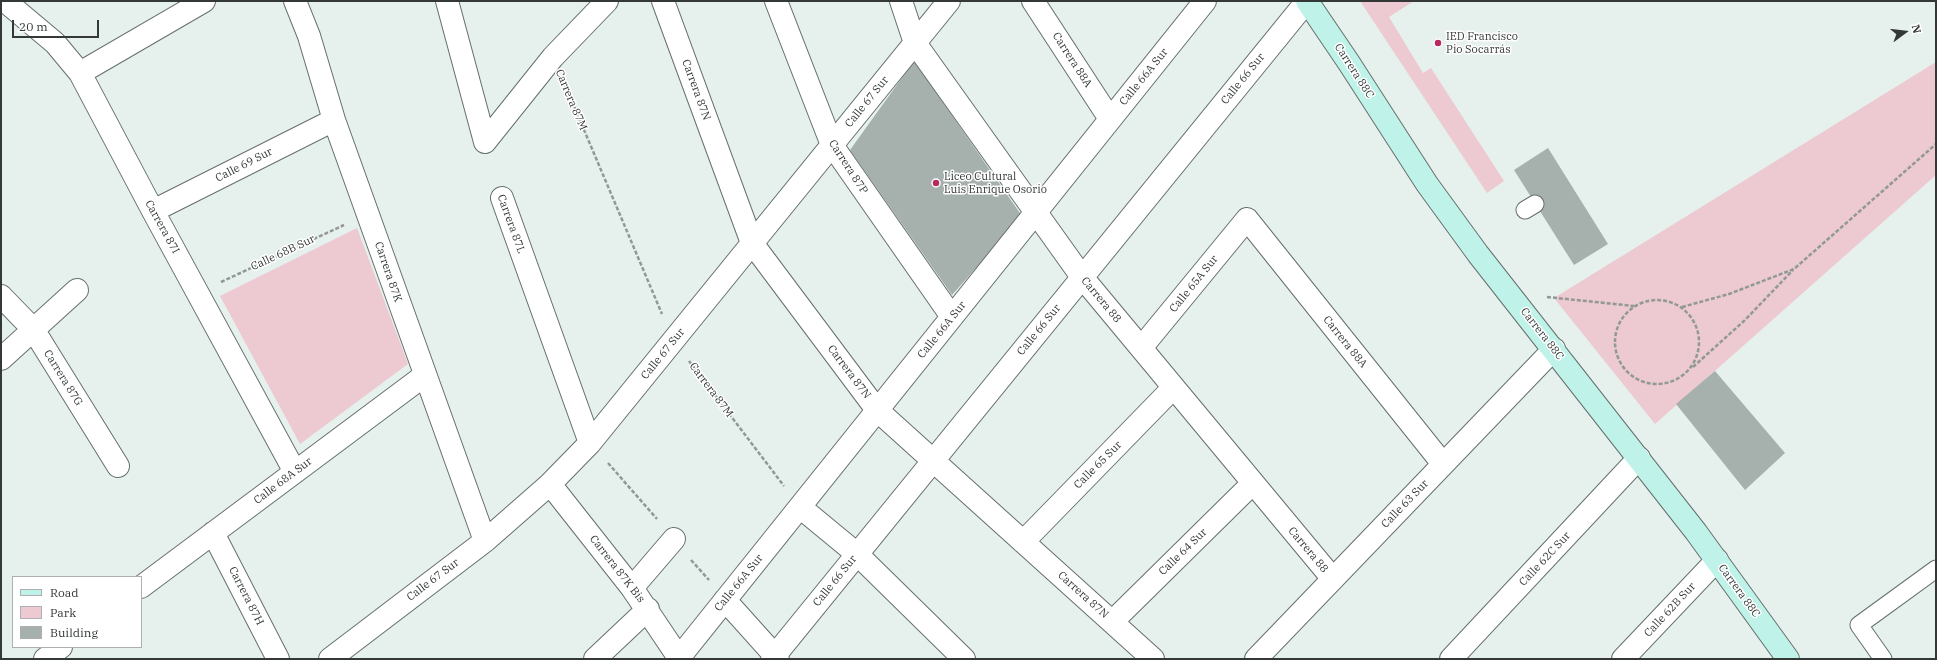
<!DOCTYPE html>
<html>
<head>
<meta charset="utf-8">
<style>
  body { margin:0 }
  #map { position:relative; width:1937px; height:660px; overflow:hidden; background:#e6f1ed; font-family:"IBM Plex Serif",serif }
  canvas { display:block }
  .frame { position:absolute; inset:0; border:2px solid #343937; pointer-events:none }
  .legend { position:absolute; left:12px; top:576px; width:130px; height:72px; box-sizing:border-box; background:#fff; border:1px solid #aeb0af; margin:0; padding:5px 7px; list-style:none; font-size:12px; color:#343937 }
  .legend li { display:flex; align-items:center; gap:8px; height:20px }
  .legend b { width:20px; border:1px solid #aeb0af }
  .north { position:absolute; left:1885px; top:12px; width:40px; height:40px; -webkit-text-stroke:3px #fff; paint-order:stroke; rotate:75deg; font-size:11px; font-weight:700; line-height:16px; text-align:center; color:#343937 }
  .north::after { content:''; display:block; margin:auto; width:14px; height:18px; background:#343937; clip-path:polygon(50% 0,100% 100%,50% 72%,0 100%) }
  .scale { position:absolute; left:12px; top:20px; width:87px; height:18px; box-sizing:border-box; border:2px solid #343937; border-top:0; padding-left:5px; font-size:12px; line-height:14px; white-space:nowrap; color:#343937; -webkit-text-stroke:3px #fff; paint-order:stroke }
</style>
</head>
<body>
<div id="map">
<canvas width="1937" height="660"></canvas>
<div class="frame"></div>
<ul class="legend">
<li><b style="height:5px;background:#bff3e9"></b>Road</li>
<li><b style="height:11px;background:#edc9d1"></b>Park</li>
<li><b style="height:11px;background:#a6b0ad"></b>Building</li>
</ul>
<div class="north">N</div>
<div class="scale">20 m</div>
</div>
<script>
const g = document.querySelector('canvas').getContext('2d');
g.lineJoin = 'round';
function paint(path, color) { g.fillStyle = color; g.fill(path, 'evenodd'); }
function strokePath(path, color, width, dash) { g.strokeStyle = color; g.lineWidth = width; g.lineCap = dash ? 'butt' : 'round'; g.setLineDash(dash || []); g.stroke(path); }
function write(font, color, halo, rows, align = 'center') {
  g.font = font + ' "IBM Plex Serif",serif'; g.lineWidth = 3; g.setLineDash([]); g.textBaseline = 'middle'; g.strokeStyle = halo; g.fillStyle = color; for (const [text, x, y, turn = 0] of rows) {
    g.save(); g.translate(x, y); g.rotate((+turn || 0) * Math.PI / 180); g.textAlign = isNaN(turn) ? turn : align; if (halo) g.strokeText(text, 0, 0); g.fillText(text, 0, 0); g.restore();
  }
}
paint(new Path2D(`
  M1360,1H1414L1389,17L1423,73L1431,68L1504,181L1487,193Z
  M1936,62V175L1655,424L1554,298Z
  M357,228L408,364L300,444L220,296Z`), '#edc9d1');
paint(new Path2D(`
  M914,61L1022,216L952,295L850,150Z
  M1548,148L1608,244L1574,265L1514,170Z
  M1715,371L1785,453L1745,490L1676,404Z`), '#a6b0ad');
const lane = new Path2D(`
  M1525,210L1535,204
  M1883,659L1859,625L1936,569`);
const street = new Path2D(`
  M5,1L55,43L80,73L153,211L295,472
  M295,1L309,36L334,120L485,541
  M447,1L485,142
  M663,1L752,243L877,410L1153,659
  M776,1L832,145L952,317
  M901,1L915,43L1082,277L1333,579
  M1033,1L1110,119
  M80,73L204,1
  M485,142L553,57L607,1
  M502,198L590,443
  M153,211L334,120
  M1,296L33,329L118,466
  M1141,348L1247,219L1443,464
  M1,359L77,290
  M550,484L632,588L679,658
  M800,507L857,554L964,659
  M213,533L278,659
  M1023,542L1173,388
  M141,587L425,375
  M632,588L674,539
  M725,600L778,659
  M1112,622L1253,483
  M45,659L61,647
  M330,659L485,541L550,484L590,443L949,1
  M595,659L648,609
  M678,659L1205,1
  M772,659L1307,1
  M1256,659L1554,349
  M1451,659L1639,458
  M1623,659L1717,560`);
const secondary = new Path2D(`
  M1307,1L1349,63L1427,184L1478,254L1696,532L1788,659`);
strokePath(lane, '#666f6c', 19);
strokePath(street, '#666f6c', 24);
strokePath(secondary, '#666f6c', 24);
strokePath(new Path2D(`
  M565,85L662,314
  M221,282L344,225
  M1547,297L1634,306
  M1615 342a42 42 0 1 1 84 0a42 42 0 1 1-84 0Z
  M1682,307L1729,294L1794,269L1936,144
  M689,361L784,486
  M1693,367L1745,320L1793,270
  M608,463L657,519
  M691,560L709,580`), '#919996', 2.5, [4, 2]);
strokePath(lane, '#fff', 17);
strokePath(street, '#fff', 22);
strokePath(secondary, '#bff3e9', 22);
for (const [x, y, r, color] of [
  [1438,43,4,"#b72a5f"],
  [936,183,4,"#b72a5f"]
]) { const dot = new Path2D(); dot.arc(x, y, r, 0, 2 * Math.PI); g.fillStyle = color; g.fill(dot); strokePath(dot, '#fff', 1.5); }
write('11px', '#343937', '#fff', [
  ["IED Francisco",1446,37],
  ["Pio Socarrás",1446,50],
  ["Liceo Cultural",944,177],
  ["Luis Enrique Osorio",944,190]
], 'left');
write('11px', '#343937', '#fff', [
  ["Carrera 88A",1072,60,57],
  ["Carrera 88C",1354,71,57],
  ["Calle 66A Sur",1144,77,-51],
  ["Calle 66 Sur",1243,79,-51],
  ["Carrera 87N",696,90,70],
  ["Carrera 87M",571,100,67],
  ["Calle 67 Sur",867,102,-51],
  ["Calle 69 Sur",244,165,-27],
  ["Carrera 87P",848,167,57],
  ["Carrera 87L",511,224,70],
  ["Carrera 87I",162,227,61],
  ["Calle 68B Sur",283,253,-25],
  ["Carrera 87K",388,272,71],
  ["Calle 65A Sur",1194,284,-51],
  ["Carrera 88",1101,300,50],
  ["Calle 66A Sur",942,330,-51],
  ["Calle 66 Sur",1039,330,-51],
  ["Carrera 88C",1542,334,52],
  ["Carrera 88A",1345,342,51],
  ["Calle 67 Sur",663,354,-51],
  ["Carrera 87N",849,372,53],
  ["Carrera 87G",63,378,58],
  ["Carrera 87M",711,390,53],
  ["Calle 65 Sur",1098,465,-45],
  ["Calle 68A Sur",283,481,-37],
  ["Calle 63 Sur",1405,504,-46],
  ["Carrera 88",1308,550,50],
  ["Calle 64 Sur",1183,552,-44],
  ["Calle 62C Sur",1545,559,-47],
  ["Carrera 87K Bis",617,569,52],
  ["Calle 67 Sur",433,580,-37],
  ["Calle 66 Sur",835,581,-51],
  ["Calle 66A Sur",739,583,-51],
  ["Carrera 88C",1739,591,54],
  ["Carrera 87N",1083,595,42],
  ["Carrera 87H",246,596,63],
  ["Calle 62B Sur",1670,610,-47]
]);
</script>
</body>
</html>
